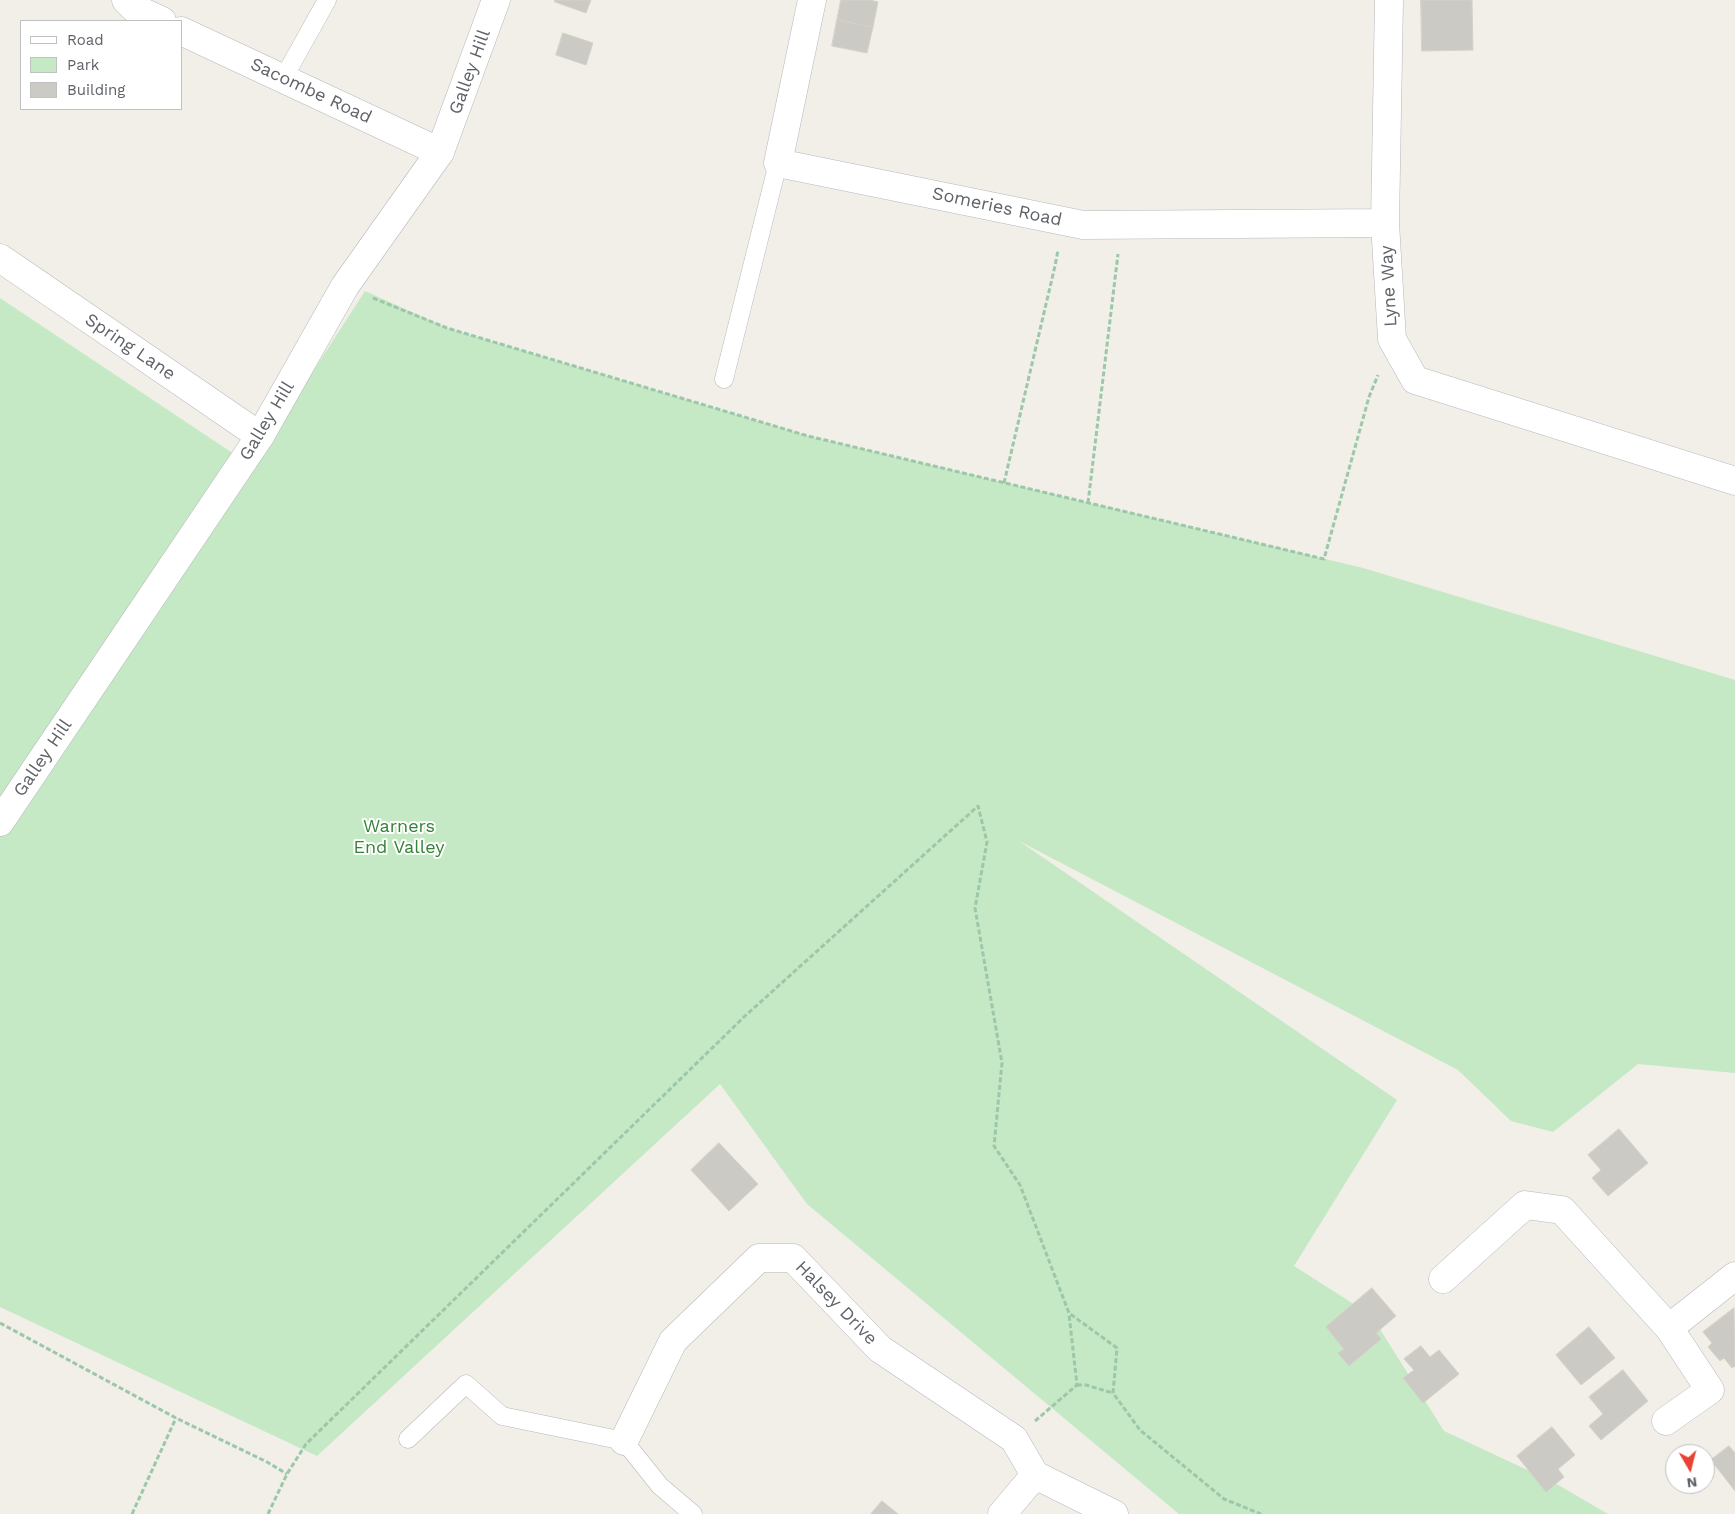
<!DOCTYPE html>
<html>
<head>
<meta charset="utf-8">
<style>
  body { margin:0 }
  #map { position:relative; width:1735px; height:1514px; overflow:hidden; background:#f1efe8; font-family:"Work Sans",sans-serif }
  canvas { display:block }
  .legend { position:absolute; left:20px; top:20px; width:162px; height:90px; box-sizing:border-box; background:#fff; border:1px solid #bfc1c3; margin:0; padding:6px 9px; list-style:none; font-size:15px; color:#5f6368 }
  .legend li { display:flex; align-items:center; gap:10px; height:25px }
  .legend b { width:25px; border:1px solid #bfc1c3 }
  .north { position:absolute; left:1665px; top:1444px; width:50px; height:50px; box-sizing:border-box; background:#fff; border:1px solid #bfc1c3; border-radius:50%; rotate:172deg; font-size:14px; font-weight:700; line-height:20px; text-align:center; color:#5f6368 }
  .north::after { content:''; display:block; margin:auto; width:18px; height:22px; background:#ea4335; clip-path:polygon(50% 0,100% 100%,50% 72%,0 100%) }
</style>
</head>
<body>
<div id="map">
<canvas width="1735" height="1514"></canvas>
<ul class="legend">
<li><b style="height:6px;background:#fff"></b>Road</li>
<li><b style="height:14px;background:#c5e8c5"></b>Park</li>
<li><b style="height:14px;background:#cccac5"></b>Building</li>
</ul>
<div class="north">N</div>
</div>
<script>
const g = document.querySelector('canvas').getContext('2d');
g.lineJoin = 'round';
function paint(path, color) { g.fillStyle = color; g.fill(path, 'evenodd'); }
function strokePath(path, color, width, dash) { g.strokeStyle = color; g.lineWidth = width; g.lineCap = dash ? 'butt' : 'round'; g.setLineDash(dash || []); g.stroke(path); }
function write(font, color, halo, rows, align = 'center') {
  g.font = font + ' "Work Sans",sans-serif'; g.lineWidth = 4; g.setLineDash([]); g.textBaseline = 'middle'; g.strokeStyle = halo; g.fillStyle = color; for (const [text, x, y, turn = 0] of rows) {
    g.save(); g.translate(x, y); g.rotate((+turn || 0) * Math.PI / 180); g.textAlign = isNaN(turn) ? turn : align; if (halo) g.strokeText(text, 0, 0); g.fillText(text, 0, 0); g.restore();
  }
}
paint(new Path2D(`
  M365,291L447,328L808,436L1363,568L1735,680V1073L1638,1064L1553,1132L1511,1121L1458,1070L1019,841L1397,1100L1294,1266L1371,1315L1444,1431L1553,1482L1608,1514H1179L807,1204L720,1084L317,1456L0,1307V298L252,466Z`), '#c5e8c5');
const building = new Path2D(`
  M555,0H591L586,13L555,2Z
  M841,0H870L878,2L873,27L837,20Z
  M1421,0H1472L1473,50L1422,51Z
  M837,20L873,27L867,53L832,46Z
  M563,33L593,43L586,65L556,55Z
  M1619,1129L1648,1163L1608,1196L1592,1178L1601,1170L1588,1155Z
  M719,1143L758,1184L729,1211L691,1170Z
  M1372,1288L1396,1316L1376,1333L1381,1339L1349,1366L1338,1353L1344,1349L1326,1327Z
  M1734,1308L1735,1366L1732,1368L1724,1358L1720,1361L1708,1347L1712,1343L1703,1332Z
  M1589,1327L1615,1358L1581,1385L1556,1355Z
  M1421,1346L1430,1357L1439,1350L1459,1374L1423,1403L1403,1378L1414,1370L1404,1359Z
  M1623,1370L1648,1401L1601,1440L1589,1426L1603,1414L1589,1397Z
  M1552,1427L1575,1455L1558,1469L1564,1477L1546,1492L1517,1456Z
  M1729,1446L1735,1453V1491L1711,1460Z
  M882,1501L898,1514H871Z`);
paint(building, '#cccac5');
strokePath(building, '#d6d1c6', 1);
const service = new Path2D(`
  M283,79L327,0
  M724,379L778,163
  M408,1439L466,1384L502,1416L624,1441L660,1486L693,1514`);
const minor = new Path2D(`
  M126,0L134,8L162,21
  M812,0L778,163L1083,225L1385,223
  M1389,0L1385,223L1392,339L1415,380L1735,481
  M181,31L440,152
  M0,258L260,436
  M1443,1279L1525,1205L1562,1210L1669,1328L1710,1390L1666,1421
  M1669,1328L1735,1276
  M624,1441L673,1341L759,1258H793L880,1349L1014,1439L1035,1475L1114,1514
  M1002,1514L1035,1475`);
const tertiary = new Path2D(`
  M0,822L260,436L345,286L440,152L496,0`);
strokePath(service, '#b5b8bc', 19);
strokePath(minor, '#b5b8bc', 29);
strokePath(tertiary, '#b5b8bc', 29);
strokePath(new Path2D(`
  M373,298L447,328L808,436L1324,559L1369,397L1378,375
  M1004,483L1055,266L1058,250
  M1088,503L1118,254
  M0,1323L176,1418L267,1462L287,1474
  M1077,1385H1086L1113,1393
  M1035,1421L1077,1385L1069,1314
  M132,1514L176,1418
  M268,1514L287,1474L306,1444L745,1016L978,806L987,842L975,908L1002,1063L994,1146L1020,1185L1069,1313L1117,1348L1113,1393L1140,1430L1224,1499L1261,1514`), '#9cc7a9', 3, [5, 2.5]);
strokePath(service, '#fff', 18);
strokePath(minor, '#fff', 28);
strokePath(tertiary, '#fff', 28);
write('18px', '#5f6368', '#fff', [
  ["Galley Hill",470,72,-70],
  ["Sacombe Road",311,91,25],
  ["Someries Road",997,207,12],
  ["Lyne Way",1389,286,-93],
  ["Spring Lane",130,347,34],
  ["Galley Hill",267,421,-59],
  ["Galley Hill",43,758,-56],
  ["Halsey Drive",836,1303,46]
]);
write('18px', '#348238', '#fff', [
  ["Warners",399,827],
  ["End Valley",399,848]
]);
</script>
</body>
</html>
